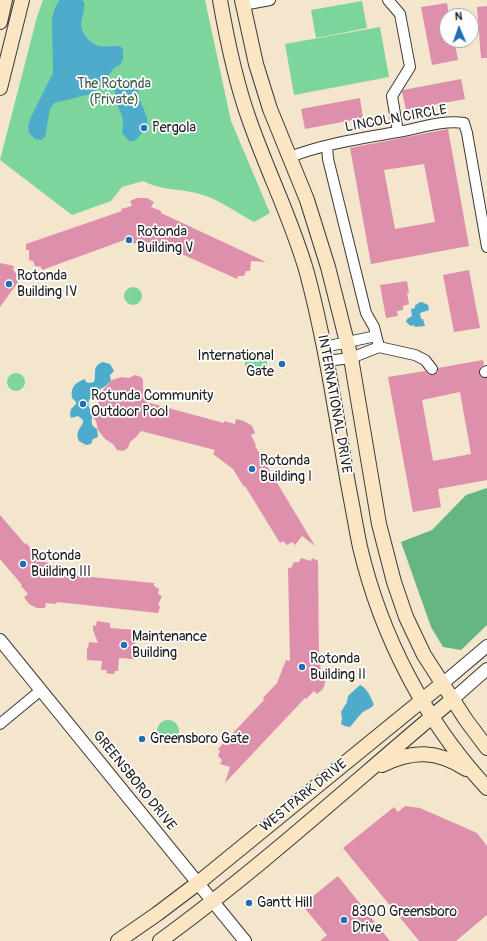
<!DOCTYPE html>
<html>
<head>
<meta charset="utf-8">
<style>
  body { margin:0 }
  #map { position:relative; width:487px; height:941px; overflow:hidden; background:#f4e5cd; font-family:Pangolin,sans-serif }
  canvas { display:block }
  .north { position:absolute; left:439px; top:8px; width:40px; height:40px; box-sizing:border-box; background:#fff; border:1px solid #a4a4a4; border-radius:50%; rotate:358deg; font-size:11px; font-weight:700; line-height:16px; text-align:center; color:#1c1c1c }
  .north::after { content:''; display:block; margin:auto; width:14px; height:18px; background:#1f6fb2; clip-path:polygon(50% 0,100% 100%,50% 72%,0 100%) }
</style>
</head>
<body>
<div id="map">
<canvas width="487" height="941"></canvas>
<div class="north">N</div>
</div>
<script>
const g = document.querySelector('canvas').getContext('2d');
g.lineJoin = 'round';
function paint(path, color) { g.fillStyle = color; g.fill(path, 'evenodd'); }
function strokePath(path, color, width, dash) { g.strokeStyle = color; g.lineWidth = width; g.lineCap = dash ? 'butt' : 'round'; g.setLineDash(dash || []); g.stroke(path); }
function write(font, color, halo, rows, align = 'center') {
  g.font = font + ' Pangolin,sans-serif'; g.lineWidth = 3.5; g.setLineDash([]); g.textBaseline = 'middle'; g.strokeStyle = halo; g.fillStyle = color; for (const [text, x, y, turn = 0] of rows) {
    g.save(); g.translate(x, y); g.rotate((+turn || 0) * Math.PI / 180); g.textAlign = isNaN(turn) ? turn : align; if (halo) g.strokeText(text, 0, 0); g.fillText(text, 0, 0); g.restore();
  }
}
paint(new Path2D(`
  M43,0H205L231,121L270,213L254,222C235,212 218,198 196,193C176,188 164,191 143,181L122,187L111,201L72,215L0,160L37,17Z
  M362,1L367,28L316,38L311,10Z
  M380,27L389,77L294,95L285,44Z
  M124 296a9 9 0 1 1 18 0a9 9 0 1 1-18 0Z
  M245 364a11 11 0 1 1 22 0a11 11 0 1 1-22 0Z
  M7 382a9 9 0 1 1 18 0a9 9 0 1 1-18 0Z
  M157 731a11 11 0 1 1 22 0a11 11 0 1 1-22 0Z`), '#7cd59a');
paint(new Path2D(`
  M487,488V625L461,650L443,647L431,627L401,542L432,530L466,495Z`), '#65b682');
paint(new Path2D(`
  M60,0H81L84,2C85,9 82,16 81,24C81,28 83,32 85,36C97,50 104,46 120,46L123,49V59L120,65L115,67L94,93L54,103L50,109L45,137L41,140L35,139L29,133L28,126L31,117L53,73L52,20C53,14 55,5 60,0Z
  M134,82C138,87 138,94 140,100C142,106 145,112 147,118C149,126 140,137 134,141H129L122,133C127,112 113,108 115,89L122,85Z
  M422,302L428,305L429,310L420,313L421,319H423L425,326L415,327L414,325L411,326L406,322L407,319L412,316L411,309L415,308V305L418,304V303Z
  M103,362L110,364L114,371L110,375L111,381C108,383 106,386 104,387C97,391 86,397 89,407C90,410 92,412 92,416C92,422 90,425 97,429L98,437L93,439L91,444L86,445L79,441C75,433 79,430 83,423V420L78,416L71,418L70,414L71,409L76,404V402L72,398C70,387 76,382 85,379L86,382L89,383L94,382C97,374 91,366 103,362Z
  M360,685C364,687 366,689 369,694C375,707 377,704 363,712C360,714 354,723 350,727L345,726L341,724L342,718L341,712L347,702L348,696Z`), '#4dabcc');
paint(new Path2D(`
  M447,3L449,16H447V40H454L458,60L432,65L421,7Z
  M487,6V58H481L477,7Z
  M461,79L465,99L406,110L402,92L403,90Z
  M360,98L363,118L305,129L301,109Z
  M448,129L469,246L371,264L350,148ZM424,164L435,222L395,229L384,170Z
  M137,198H147L154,202L151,207L161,211V213L266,262L251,261L250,271H246L244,276H238L237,279L175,251V252L155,244L130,243V238L42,270L41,267L35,266L33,261L29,260V250H26V244L122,211L121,209L132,206L130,201Z
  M0,263L14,266L13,270L17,274L16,279L19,281L0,307Z
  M469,270L480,328L454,332L443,275Z
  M407,281L409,293H407L409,304L403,306V310L397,311L398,316L386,318L380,285Z
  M483,360L484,365L480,368L479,372L481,377L487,378V480L438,489L441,507L413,512L388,377L425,371L429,375H433L438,372V368ZM460,392L471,454L433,461L422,400Z
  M135,375L141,377L143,380V388L146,397V402L224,423V421L235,424L236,419L244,421L252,426L255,433L251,435L256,445L255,446L315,546L302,536L295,545L292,542L287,545L283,541L280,543L245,486L244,487L233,469L213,454L215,450L141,431L136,437L130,442L128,448L123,451L117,450L113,444L105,439L98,430L96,421L93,417V413L97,410L99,400L98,393L104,389L112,380L122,377L129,378Z
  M0,515L25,544L26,543L40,559L62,570L60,574L154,583V586L159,589L158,594L162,596L158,605L160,607L158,613L57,602L56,604L46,603L45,608H37L29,604L24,597L28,594L21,586L22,585L0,559Z
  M301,558L311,561L312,558L318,561L319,661L320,662L321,673L326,672V680L323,689L317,694L314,691L306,699L305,698L225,783L230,767L220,764L222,760L218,756L220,751L218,749L264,700L263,698L277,683L286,660L290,661L288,568H291L294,562H299Z
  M97,621L110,623V628L136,630L134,659L119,658L118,671H115L114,674H111L106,673L107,670H101L102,661L87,660V648H88L89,642L98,643L93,630V625L96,626Z
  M405,806L420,808L477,833L487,846V915L456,941H419L343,848L394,807L398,812Z
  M338,876L390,941H320L327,935L302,905Z`), '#de8fab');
const minor = new Path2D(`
  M388,0L400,14L410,67L392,96L398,132
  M243,5L270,0
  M327,146L328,159L366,313L374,327L379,347
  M290,157C326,143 365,138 403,131C423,127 444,120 464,123L467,133L487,247
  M324,347L376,336
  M326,361L351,358L379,347L415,355L425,360L432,369
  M485,372L487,371
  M0,724L41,690`);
const tertiary = new Path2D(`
  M0,640L245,941
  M442,684L487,646
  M453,699L487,669`);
const secondary = new Path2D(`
  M220,0C227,40 235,80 249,119C267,171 292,220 307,273C326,344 336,417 349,489C353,509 356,528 360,547C381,636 425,721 487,788
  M242,0L256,64L270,109L307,200L328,267L351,358L379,524L394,582L406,617L424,655L466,720L487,748
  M0,22L5,0
  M0,88L22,0
  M382,765C412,750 437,750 466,769
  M118,941L157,914L198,883L442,684
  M160,941C263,866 356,780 453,699`);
strokePath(minor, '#3c3a37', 12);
strokePath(tertiary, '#3c3a37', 14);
strokePath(secondary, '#3c3a37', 16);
strokePath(minor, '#fff', 10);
strokePath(tertiary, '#fff', 12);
strokePath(secondary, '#fbe6c4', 14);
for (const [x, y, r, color] of [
  [144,128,4,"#1f6fb2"],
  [129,240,4,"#1f6fb2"],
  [9,284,4,"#1f6fb2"],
  [282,364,4,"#1f6fb2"],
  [83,404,4,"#1f6fb2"],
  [252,469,4,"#1f6fb2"],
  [23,564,4,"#1f6fb2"],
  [124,645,4,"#1f6fb2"],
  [302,667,4,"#1f6fb2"],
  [142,739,4,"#1f6fb2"],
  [249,903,4,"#1f6fb2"],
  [344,920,4,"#1f6fb2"]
]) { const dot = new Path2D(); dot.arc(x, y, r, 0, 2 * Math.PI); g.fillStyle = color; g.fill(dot); strokePath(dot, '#fff', 1.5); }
write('14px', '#3e5d48', '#fff', [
  ["The Rotonda",114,84],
  ["(Private)",114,100]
]);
write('14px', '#1c1c1c', '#fff', [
  ["LINCOLN CIRCLE",396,119,-10],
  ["INTERNATIONAL DRIVE",334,404,80],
  ["GREENSBORO DRIVE",134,781,51],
  ["WESTPARK DRIVE",304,796,-39]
]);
write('14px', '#1c1c1c', '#fff', [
  ["Pergola",152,128],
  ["Rotonda",137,232],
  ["Building V",137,248],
  ["Rotonda",17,276],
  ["Building IV",17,292],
  ["International",274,356,"right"],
  ["Gate",274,372,"right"],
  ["Rotunda Community",91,396],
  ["Outdoor Pool",91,412],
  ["Rotonda",260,461],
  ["Building I",260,477],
  ["Rotonda",31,556],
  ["Building III",31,572],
  ["Maintenance",132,637],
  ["Building",132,653],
  ["Rotonda",310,659],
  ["Building II",310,675],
  ["Greensboro Gate",150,739],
  ["Gantt Hill",257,903],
  ["8300 Greensboro",352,912],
  ["Drive",352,928]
], 'left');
</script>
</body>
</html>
